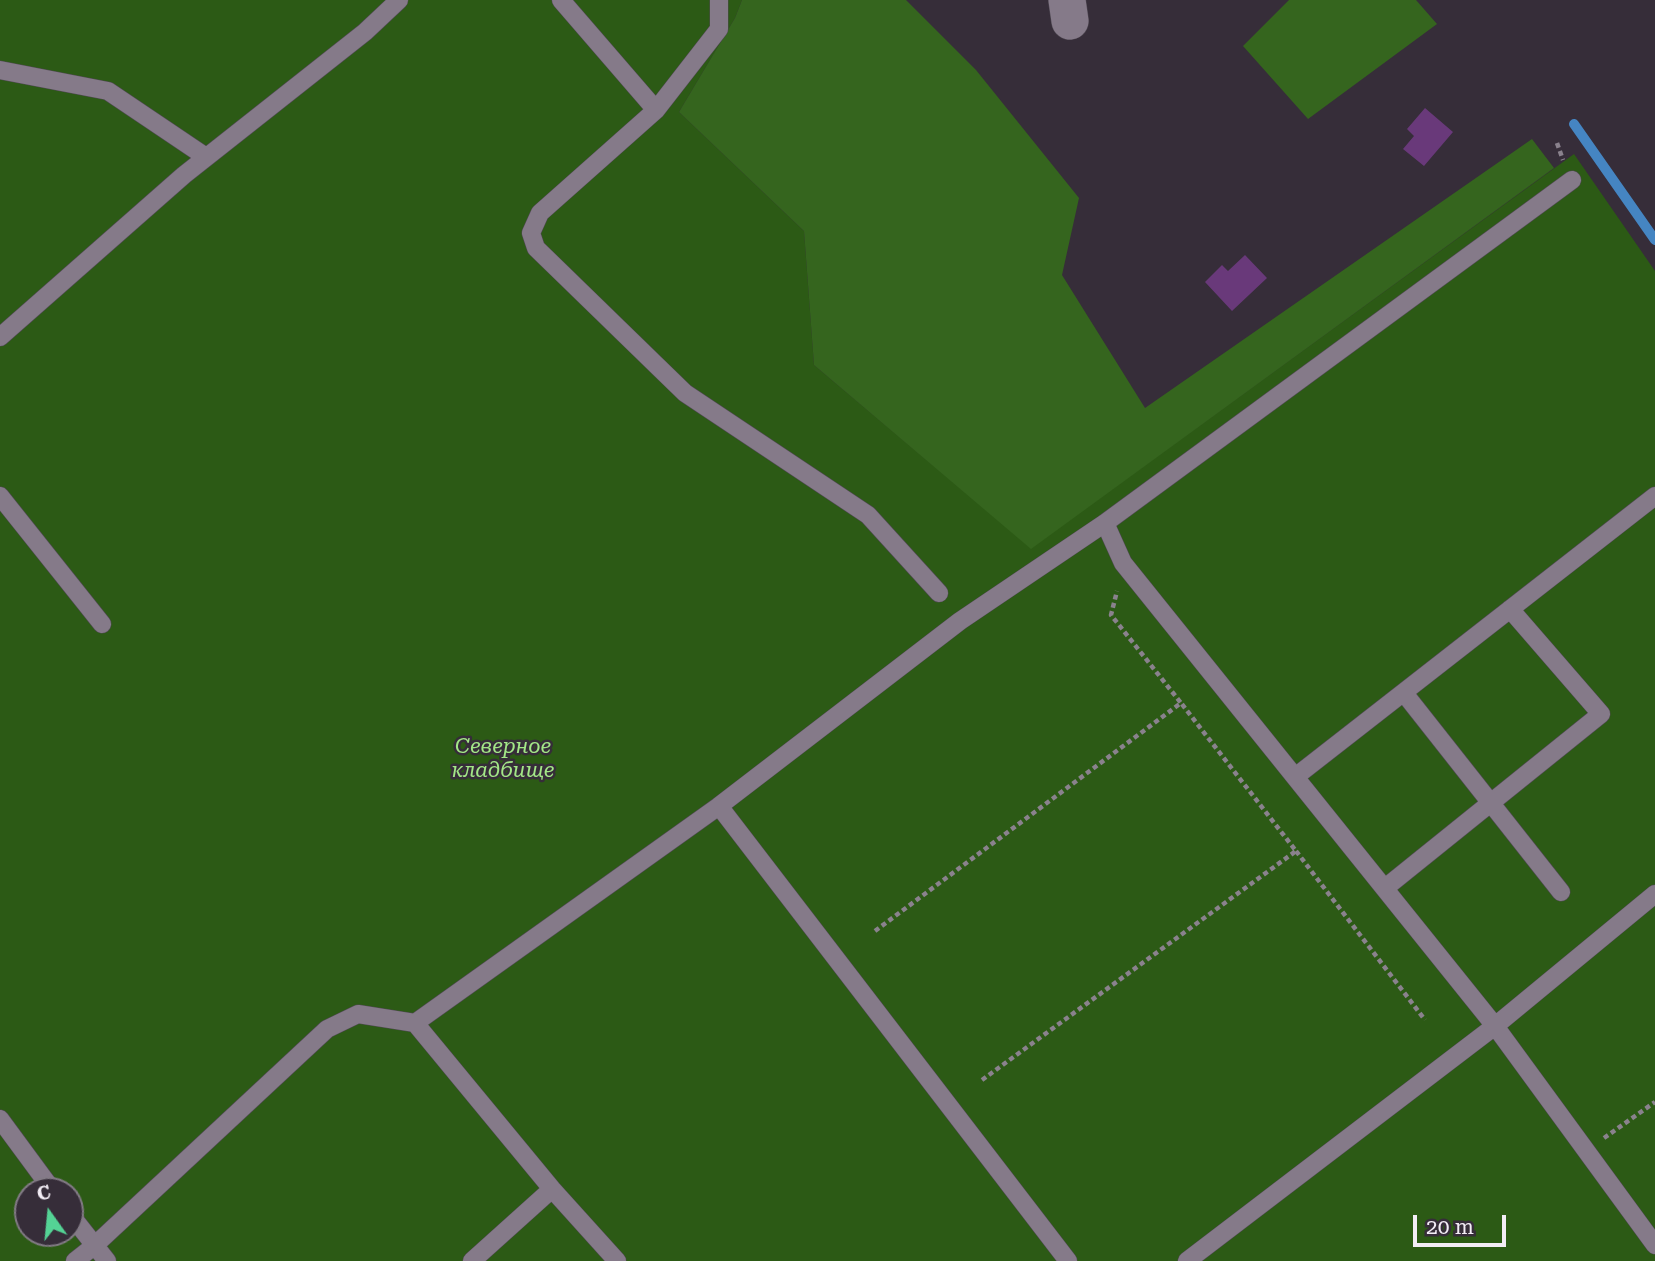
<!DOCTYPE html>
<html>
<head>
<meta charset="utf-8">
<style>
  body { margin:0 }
  #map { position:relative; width:1655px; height:1261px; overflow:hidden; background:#362d39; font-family:"Roboto Serif",serif }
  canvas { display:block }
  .north { position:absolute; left:14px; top:1177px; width:70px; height:70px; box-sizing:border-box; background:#362d39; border:2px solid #827a85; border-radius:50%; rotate:345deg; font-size:19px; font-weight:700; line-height:28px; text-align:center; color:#f3edf6 }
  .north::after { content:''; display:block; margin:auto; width:24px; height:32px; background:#54d395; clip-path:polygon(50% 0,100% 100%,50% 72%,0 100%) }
  .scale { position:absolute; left:1413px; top:1215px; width:93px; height:32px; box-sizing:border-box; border:4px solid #f3edf6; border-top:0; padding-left:9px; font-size:21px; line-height:24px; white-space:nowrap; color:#f3edf6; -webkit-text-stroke:5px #362d39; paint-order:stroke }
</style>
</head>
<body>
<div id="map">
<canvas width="1655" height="1261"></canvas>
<div class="north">С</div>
<div class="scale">20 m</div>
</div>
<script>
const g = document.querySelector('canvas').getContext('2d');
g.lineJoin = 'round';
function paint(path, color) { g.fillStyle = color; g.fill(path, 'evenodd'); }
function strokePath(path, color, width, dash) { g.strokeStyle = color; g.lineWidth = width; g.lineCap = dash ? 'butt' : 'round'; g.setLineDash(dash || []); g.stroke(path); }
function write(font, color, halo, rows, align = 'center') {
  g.font = font + ' "Roboto Serif",serif'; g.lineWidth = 5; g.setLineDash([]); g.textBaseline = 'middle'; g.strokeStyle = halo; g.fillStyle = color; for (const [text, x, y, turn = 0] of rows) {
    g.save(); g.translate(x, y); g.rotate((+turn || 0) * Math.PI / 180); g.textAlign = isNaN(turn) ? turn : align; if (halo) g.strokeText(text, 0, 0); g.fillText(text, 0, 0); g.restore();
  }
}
paint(new Path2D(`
  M0,0H742L735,18L679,112L804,231L814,365L1031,548L1574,154L1655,271V1261H0ZM28,1191H70V1233H28Z`), '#2c5a15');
paint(new Path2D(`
  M742,0H906L976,70L1079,198L1062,275L1145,408L1532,139L1554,168L1031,549L814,365L804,231L679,112L735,18Z
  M1289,0H1416L1437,24L1308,119L1243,46Z`), '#35651e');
strokePath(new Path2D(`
  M1574,124L1655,240`), '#4585c2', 10);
paint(new Path2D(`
  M1425,108L1453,132L1424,166L1403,149L1414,136L1407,129Z
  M1245,255L1267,278L1232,311L1205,282L1222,265L1228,271Z`), '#69397a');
const lane = new Path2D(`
  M561,0L656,110
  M719,0V29L656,110L540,213L531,233L536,248L685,393L868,515L939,593
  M0,70L108,91L206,157
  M0,337L184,175L365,32L399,0
  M0,496L102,624
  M1105,523L1123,563L1495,1026L1655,1245
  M1404,693L1561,892
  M1295,777L1655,496
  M719,806L1068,1261
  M1385,888L1601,714L1510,609
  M415,1023L719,806L960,621L1105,523L1572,180
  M0,1119L53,1191
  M70,1214L107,1261
  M75,1261L94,1246L327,1029L358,1014L415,1023L552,1189L617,1261
  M472,1261L552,1189
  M1187,1261L1495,1026L1655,894`);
const street = new Path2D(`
  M1067,0L1070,21`);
strokePath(lane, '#504953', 19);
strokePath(street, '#504953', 38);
strokePath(new Path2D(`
  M1557,143L1563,160
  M1296,851L1425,1020
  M875,931L1181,703L1111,615L1117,591
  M982,1080L1296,851L1181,703
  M1604,1138L1655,1102`), '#8a828d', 4.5, [5, 3.5]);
strokePath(lane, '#857a89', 18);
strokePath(street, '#857a89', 37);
write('italic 21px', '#a3e787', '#362d39', [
  ["Северное",503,747],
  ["кладбище",503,771]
]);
</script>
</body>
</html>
